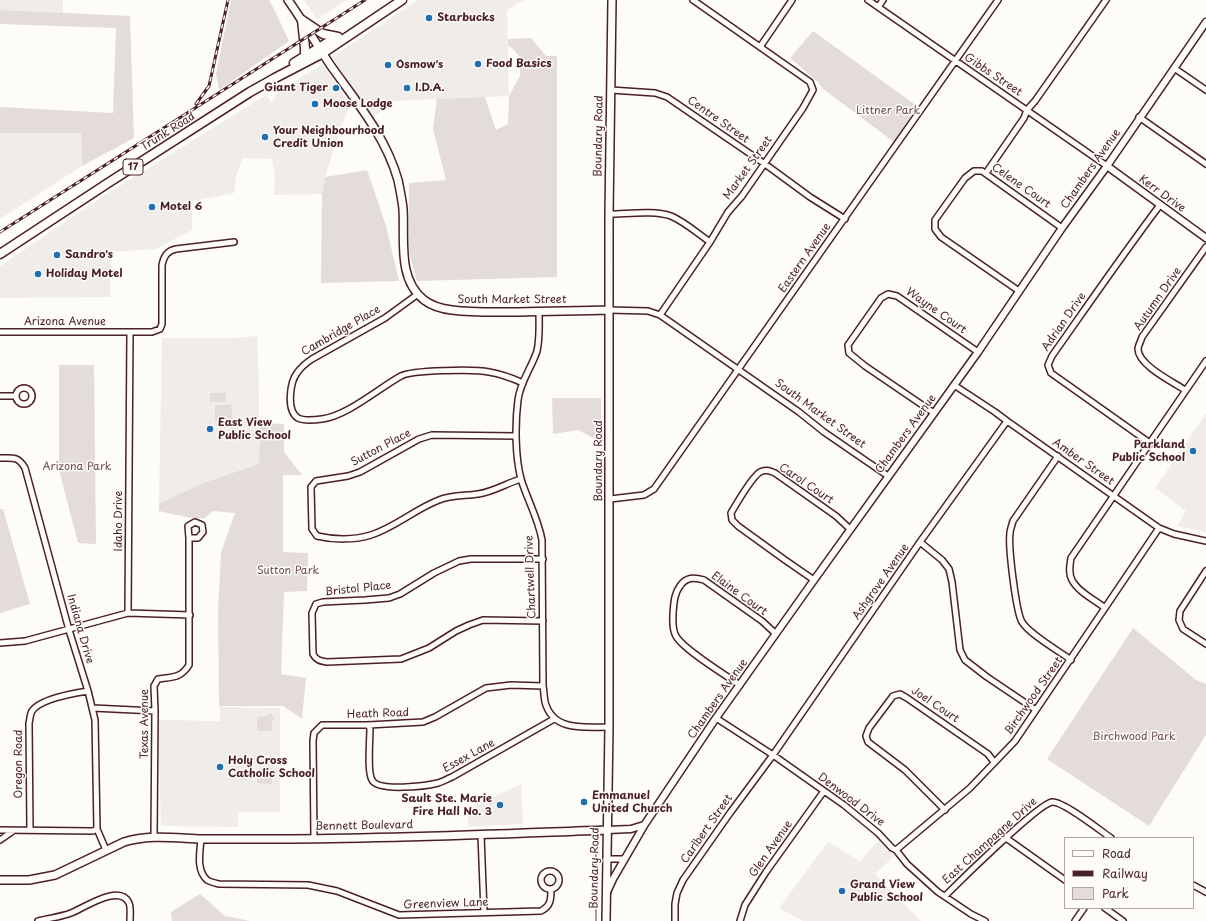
<!DOCTYPE html>
<html>
<head>
<meta charset="utf-8">
<style>
  body { margin:0 }
  #map { position:relative; width:1206px; height:921px; overflow:hidden; background:#fdfcf7; font-family:"Playpen Sans",sans-serif }
  canvas { display:block }
  .legend { position:absolute; left:1064px; top:837px; width:130px; height:72px; box-sizing:border-box; background:#fdfcf7; border:1px solid #b5a4a5; margin:0; padding:5px 7px; list-style:none; font-size:12px; color:#4a1f2b }
  .legend li { display:flex; align-items:center; gap:8px; height:20px }
  .legend b { width:20px; border:1px solid #b5a4a5 }
</style>
</head>
<body>
<div id="map">
<canvas width="1206" height="921"></canvas>
<ul class="legend">
<li><b style="height:5px;background:#fdfcf7"></b>Road</li>
<li><b style="height:5px;background:#4a1f2b"></b>Railway</li>
<li><b style="height:11px;background:#e3dcda"></b>Park</li>
</ul>
</div>
<script>
const g = document.querySelector('canvas').getContext('2d');
g.lineJoin = 'round';
function paint(path, color) { g.fillStyle = color; g.fill(path, 'evenodd'); }
function strokePath(path, color, width, dash) { g.strokeStyle = color; g.lineWidth = width; g.lineCap = dash ? 'butt' : 'round'; g.setLineDash(dash || []); g.stroke(path); }
function write(font, color, halo, rows, align = 'center') {
  g.font = font + ' "Playpen Sans",sans-serif'; g.lineWidth = 3; g.setLineDash([]); g.textBaseline = 'middle'; g.strokeStyle = halo; g.fillStyle = color; for (const [text, x, y, turn = 0] of rows) {
    g.save(); g.translate(x, y); g.rotate((+turn || 0) * Math.PI / 180); g.textAlign = isNaN(turn) ? turn : align; if (halo) g.strokeText(text, 0, 0); g.fillText(text, 0, 0); g.restore();
  }
}
paint(new Path2D(`
  M0,0H63V13L0,10Z
  M304,0H347L317,19Z
  M418,0H524L507,10L509,96L394,101L373,117L332,57Z
  M322,64L350,104L336,142L325,177L322,194L274,195L275,176L272,159L243,158L236,176L234,193L192,201V230L156,249L111,252L110,297L0,298V266L105,195L266,95L272,103L276,94Z
  M0,133H81L82,166L0,219Z
  M257,336L259,392V464L159,504L162,338H236Z
  M1206,414V532L1177,526L1186,511L1155,488Z
  M220,707L280,708V812H238V827L161,826L158,720L220,721Z
  M521,784L523,824L468,827V809Z
  M878,841L894,856L875,874L921,921H803L779,908L828,842L860,861Z`), '#f0ece8');
paint(new Path2D(`
  M231,0H269L275,11L289,41L219,90L216,74Z
  M0,10L130,16L134,138L82,166L81,133H0V107L113,113L116,28L0,24Z
  M813,31L917,106L894,142L822,88L818,82L790,58Z
  M531,38L546,56H557V277L417,281L409,252V183L446,180L433,129L437,99L485,97L496,130L508,124L509,96L520,76V57L512,48L508,46V39Z
  M367,170L386,226L399,281L321,283L322,194L325,177Z
  M59,365H94L96,544L78,543L59,470Z
  M210,393H226V402H210Z
  M552,398H601V442L578,430L553,434Z
  M215,405H231L233,421H215Z
  M260,423L284,424V452L302,475H283V552L308,553L307,591L284,592L281,674L306,678L302,719L283,706H219L218,612L221,553L235,513L213,511L205,518H191L159,511V504L201,484L259,464Z
  M0,509H3L30,604L0,613Z
  M1133,628L1196,680L1206,684V735L1149,826L1047,759Z
  M270,713L275,718L272,720V731H257V717L268,716Z
  M270,767L274,770L272,773V784L257,783L258,769H268Z
  M200,894L225,916L250,921H172L171,912Z`), '#e3dcda');
strokePath(new Path2D(`
  M596,921V841`), '#91777b', 1.5);
const minor = new Path2D(`
  M868,0L1107,166
  M878,7L883,0
  M760,47L792,0
  M1174,68L1206,90
  M611,90L655,93L667,97L765,164L810,197L845,219
  M1139,117L1206,164
  M986,173L1024,118L1027,110L1035,101L1106,0
  M609,214C627,214 654,210 671,216C685,222 697,233 710,242
  M1019,291L941,237L935,229V220L965,178L974,171H982L1062,228
  M418,294L385,318L312,359C306,363 301,367 297,373C290,382 286,411 298,418C304,421 315,420 322,419C347,416 379,388 401,376C411,370 476,369 489,372C501,374 512,378 523,383
  M609,310L648,311L660,315L799,412L824,432L888,476
  M539,311C539,324 540,338 537,351C532,367 520,382 518,400C515,423 515,456 521,479C527,499 538,518 542,540L543,686C544,691 544,697 545,702C553,732 585,727 609,727
  M660,315L710,242L728,212L742,196L803,108L813,90L810,82L693,0
  M0,332H152L160,329L162,324V265C164,256 167,251 176,249L234,242
  M954,385L995,412L1007,421L1159,528L1174,534L1206,541
  M16 396a8 8 0 1 1 16 0a8 8 0 1 1-16 0Z
  M1185,390C1173,382 1138,365 1138,349C1138,346 1141,341 1142,337L1206,247
  M0,396H16
  M934,413L865,366L849,353L848,345L881,298L888,294L897,296L978,352
  M516,436L432,435L419,439L360,472L348,476L316,481L311,487L312,529L317,536C334,540 355,540 371,535C396,527 415,509 439,500C451,495 465,496 478,494C493,492 507,483 521,479
  M1149,445L1147,441L1051,373L1048,365L1052,356C1088,305 1123,254 1160,205
  M1058,456L1013,521C1012,525 1010,530 1010,533C1008,546 1016,612 1022,622C1029,634 1059,651 1071,660
  M0,458C13,458 18,456 25,468L69,630L88,691L95,720L97,829L106,850
  M610,499L644,495L654,489L998,0
  M195,522L202,525L203,532L198,538H189L188,526Z
  M920,542L942,560L949,569L952,582L960,650L965,660L987,677L1036,710
  M543,559H471L459,561L434,573L400,594L389,598L365,600L323,602L316,604L312,613L313,654C316,660 320,661 327,662L401,659L429,648L456,631L469,625L483,620L543,621
  M1206,571L1180,611L1179,620L1183,629L1206,644
  M814,580L785,560L738,526L732,520L731,513C737,503 751,478 760,472C766,469 770,471 775,473L836,516L850,529
  M1105,608C1095,600 1078,592 1072,580C1068,573 1070,565 1071,558L1206,361
  M128,613L130,332
  M0,643L25,641L128,613L190,615
  M740,685C727,676 679,647 675,634C672,627 673,620 673,613C674,603 674,594 680,586C686,577 694,577 704,580L762,621L776,634
  M93,708L155,711
  M716,718L773,755L844,805L878,833L892,848L896,850L907,864L938,892L971,914L985,921
  M368,725L370,728C370,740 367,772 372,780C378,792 426,786 438,783C442,782 447,779 452,777L554,719
  M945,810L905,770L868,742L866,736L869,728L893,696L900,694L907,698L988,754L994,762
  M0,830L93,831L97,829
  M30,830L29,723C30,720 30,714 32,711C40,699 75,693 88,691
  M481,835L484,912
  M154,837L155,711L154,686L158,679C173,677 181,678 189,665V538
  M1006,838L1065,880
  M201,839C200,852 196,870 207,880C210,882 215,883 219,884L308,885L337,891L399,915L541,911C551,906 551,899 551,889
  M314,839L313,741L314,733L322,725H368L423,722L435,717L486,688L511,685L543,686
  M0,840L13,831
  M896,850L970,788L1015,741L1159,528
  M606,859H624
  M541 880a9 9 0 1 1 18 0a9 9 0 1 1-18 0Z
  M1193,885L1206,892
  M945,896C959,882 1038,804 1052,802C1063,801 1101,831 1111,838
  M1105,908L1123,921
  M38,921C49,918 61,917 71,913C84,908 120,883 129,903C131,907 130,916 130,921
  M675,921V904L677,893L683,880L730,813L773,755L920,542L1007,421
  M740,921L745,905L766,872L824,791
  M1075,921L1084,908`);
const tertiary = new Path2D(`
  M1107,166L1206,238
  M607,830L631,829L644,825
  M607,892L613,879L645,824L716,718L814,580L978,352L1062,228L1107,166L1206,22`);
const secondary = new Path2D(`
  M288,0C303,21 316,44 331,66C356,101 386,137 398,180C400,190 402,199 403,209C405,239 397,279 424,300C432,306 443,309 452,310C474,313 497,312 519,312C549,311 579,311 609,310
  M0,880H29L55,875L124,842C149,834 175,838 202,839C228,839 254,839 280,839C389,839 498,834 607,830
  M606,921L609,727V214L612,0`);
const trunk = new Path2D(`
  M302,20L323,34L338,37
  M302,20L305,48V57
  M294,63L337,37
  M0,254L108,183L250,92L275,78L323,53L402,0`);
strokePath(minor, '#4a1f2b', 8);
strokePath(tertiary, '#4a1f2b', 9);
strokePath(secondary, '#4a1f2b', 10);
strokePath(trunk, '#4a1f2b', 11);
strokePath(minor, '#fdfcf7', 5);
strokePath(tertiary, '#fdfcf7', 6);
strokePath(secondary, '#fdfcf7', 7);
strokePath(trunk, '#fdfcf7', 8);
const rail = new Path2D(`
  M196,104L209,86L228,0
  M0,232L365,0`);
strokePath(rail, '#4a1f2b', 3);
strokePath(rail, '#fdfcf7', 1.5, [4.5]);
for (const [x, y, r, color] of [
  [429,18,4,"#1f6fb2"],
  [478,64,4,"#1f6fb2"],
  [388,65,4,"#1f6fb2"],
  [336,88,4,"#1f6fb2"],
  [407,88,4,"#1f6fb2"],
  [315,104,4,"#1f6fb2"],
  [265,137,4,"#1f6fb2"],
  [152,207,4,"#1f6fb2"],
  [57,255,4,"#1f6fb2"],
  [38,274,4,"#1f6fb2"],
  [210,429,4,"#1f6fb2"],
  [1193,451,4,"#1f6fb2"],
  [220,767,4,"#1f6fb2"],
  [584,802,4,"#1f6fb2"],
  [500,805,4,"#1f6fb2"],
  [842,891,4,"#1f6fb2"]
]) { const dot = new Path2D(); dot.arc(x, y, r, 0, 2 * Math.PI); g.fillStyle = color; g.fill(dot); strokePath(dot, '#fdfcf7', 1.5); }
for (const [x, y, w] of [
  [133,167,20]
]) { const box = new Path2D(); box.roundRect(x - w / 2, y - 8, w, 16, 3); g.fillStyle = '#fdfcf7'; g.fill(box); strokePath(box, '#4a1f2b', 1); }
write('bold 10px', '#4a1f2b', null, [
  ["17",133,167]
]);
write('bold 11px', '#4a1f2b', '#fdfcf7', [
  ["Starbucks",437,18],
  ["Food Basics",486,64],
  ["Osmow's",396,65],
  ["Giant Tiger",328,88,"right"],
  ["I.D.A.",415,88],
  ["Moose Lodge",323,104],
  ["Your Neighbourhood",273,131],
  ["Credit Union",273,144],
  ["Motel 6",160,207],
  ["Sandro's",65,255],
  ["Holiday Motel",46,274],
  ["East View",218,423],
  ["Public School",218,436],
  ["Parkland",1185,445,"right"],
  ["Public School",1185,458,"right"],
  ["Holy Cross",228,761],
  ["Catholic School",228,774],
  ["Emmanuel",592,796],
  ["United Church",592,809],
  ["Sault Ste. Marie",492,799,"right"],
  ["Fire Hall No. 3",492,812,"right"],
  ["Grand View",850,885],
  ["Public School",850,898]
], 'left');
write('11px', '#4a1f2b', '#fdfcf7', [
  ["Gibbs Street",993,75,34],
  ["Centre Street",718,120,35],
  ["Trunk Road",168,132,-32],
  ["Boundary Road",599,136,-89],
  ["Market Street",748,168,-54],
  ["Chambers Avenue",1091,169,-55],
  ["Celene Court",1021,186,35],
  ["Kerr Drive",1162,194,36],
  ["Eastern Avenue",805,258,-55],
  ["Autumn Drive",1158,299,-55],
  ["South Market Street",512,300],
  ["Wayne Court",936,311,35],
  ["Arizona Avenue",65,322],
  ["Adrian Drive",1064,322,-55],
  ["Cambridge Place",341,331,-30],
  ["South Market Street",820,414,36],
  ["Chambers Avenue",906,434,-54],
  ["Sutton Place",381,448,-28],
  ["Boundary Road",599,461,-90],
  ["Amber Street",1083,462,35],
  ["Carol Court",806,484,34],
  ["Idaho Drive",119,521,-90],
  ["Chartwell Drive",531,577,-92],
  ["Ashgrove Avenue",881,582,-55],
  ["Bristol Place",358,589,-6],
  ["Elaine Court",739,594,36],
  ["Indiana Drive",80,629,74],
  ["Birchwood Street",1034,696,-55],
  ["Chambers Avenue",718,699,-55],
  ["Joel Court",935,705,34],
  ["Heath Road",378,714,-2],
  ["Texas Avenue",145,724,-90],
  ["Essex Lane",469,756,-29],
  ["Oregon Road",19,764,-90],
  ["Denwood Drive",851,800,37],
  ["Bennett Boulevard",364,826,-1],
  ["Carlbert Street",707,829,-55],
  ["East Champagne Drive",990,841,-42],
  ["Glen Avenue",771,849,-55],
  ["Boundary Road",595,868,-89],
  ["Greenview Lane",446,904,-2]
]);
write('11px', '#704e57', '#fdfcf7', [
  ["Littner Park",888,111],
  ["Arizona Park",77,467],
  ["Sutton Park",288,571],
  ["Birchwood Park",1134,737]
]);
</script>
</body>
</html>
